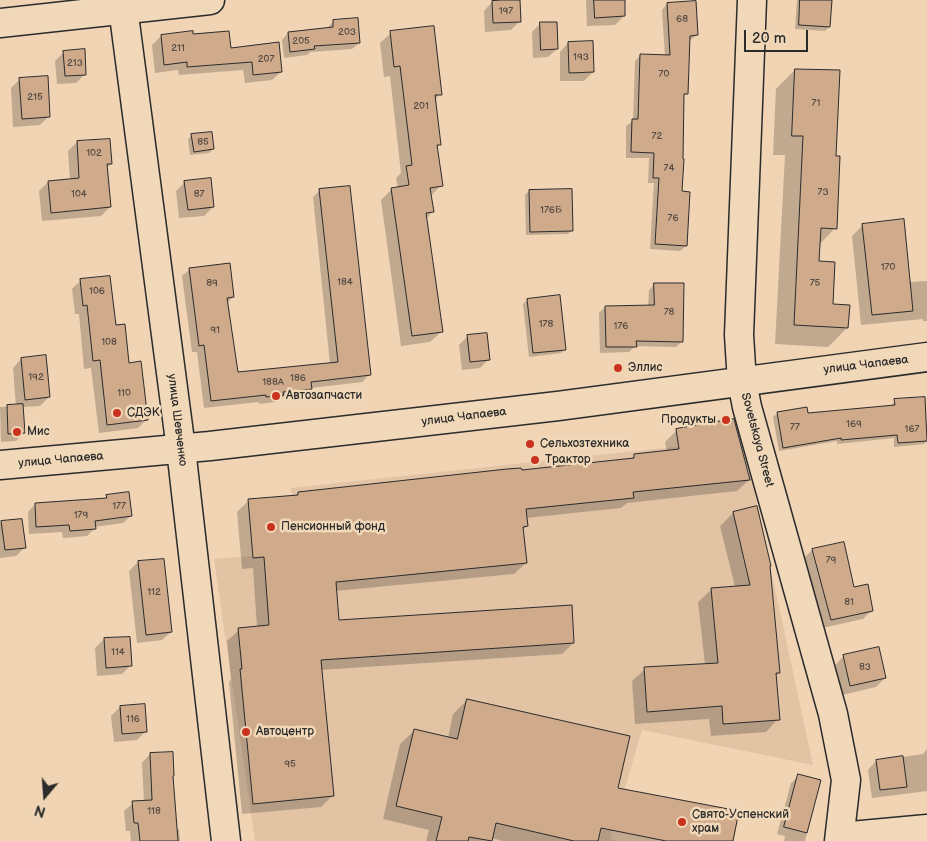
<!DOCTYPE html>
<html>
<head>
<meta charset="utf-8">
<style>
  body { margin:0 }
  #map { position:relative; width:927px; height:841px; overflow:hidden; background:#f0d4b3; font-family:"Balsamiq Sans",sans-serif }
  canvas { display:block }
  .north { position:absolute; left:20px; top:771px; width:50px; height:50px; -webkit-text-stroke:4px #f0d8b8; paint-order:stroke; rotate:198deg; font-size:14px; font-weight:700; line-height:20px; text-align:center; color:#2b2b2b }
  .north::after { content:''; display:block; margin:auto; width:18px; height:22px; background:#2b2b2b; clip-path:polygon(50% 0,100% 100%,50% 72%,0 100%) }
  .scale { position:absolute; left:744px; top:30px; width:64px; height:22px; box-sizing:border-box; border:2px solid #2b2b2b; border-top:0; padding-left:6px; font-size:15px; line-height:18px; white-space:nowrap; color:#2b2b2b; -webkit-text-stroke:4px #f0d8b8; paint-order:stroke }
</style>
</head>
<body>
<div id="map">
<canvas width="927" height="841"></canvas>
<div class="north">N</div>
<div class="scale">20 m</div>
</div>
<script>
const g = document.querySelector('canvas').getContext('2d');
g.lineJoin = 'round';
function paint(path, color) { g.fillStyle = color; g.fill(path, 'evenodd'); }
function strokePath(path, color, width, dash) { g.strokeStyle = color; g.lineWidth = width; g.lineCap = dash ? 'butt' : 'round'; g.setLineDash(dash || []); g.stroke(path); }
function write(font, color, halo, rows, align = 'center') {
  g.font = font + ' "Balsamiq Sans",sans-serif'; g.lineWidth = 5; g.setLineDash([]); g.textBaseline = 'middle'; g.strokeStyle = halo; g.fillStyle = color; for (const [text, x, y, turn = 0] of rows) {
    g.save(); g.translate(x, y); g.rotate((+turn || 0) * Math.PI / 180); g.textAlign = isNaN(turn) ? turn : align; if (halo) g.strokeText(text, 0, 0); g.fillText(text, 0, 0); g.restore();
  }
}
paint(new Path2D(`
  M701,444L705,480L750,472L813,765L642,730L610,839L617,841H255L214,559L300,552L291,488Z`), '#e2c4a5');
paint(new Path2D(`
  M586,0H623L624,16L615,25L587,26Z
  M797,0H831L829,27L825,31L795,29Z
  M492,2L520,21L511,30L485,32L484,11Z
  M667,4L697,35L689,41L687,93L683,97L681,192L686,246L680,251L650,249L654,183H648L649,158H626V126L633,121L635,61L641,55L665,56L662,10Z
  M334,21L359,43L352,49L310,52L307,55L284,58L282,40L288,33L327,28Z
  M540,24L557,49L548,57L533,58L532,32Z
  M391,33L440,94L435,100L440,144L436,148L441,185L430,197L432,212L426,219L441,332L430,342L401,346L381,200L392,189L398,188L396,178L401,173L390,76L384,77L380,43Z
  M192,35L229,49L281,72L272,80L245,83L243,70L179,75L178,70L155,73L152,45L161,36Z
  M568,43L593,72L584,81H560V52Z
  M64,52L85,74L76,83L57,84L55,61Z
  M795,70L835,157V228L819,245L817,262L831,305L847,328L828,347L775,344L785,155H773L776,89Z
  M20,79L49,116L40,125L13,127L11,88Z
  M192,135L213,149L209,153L190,155L188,139Z
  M77,142L111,164L106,168L110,207L101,216L42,221L39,191L48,182L70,180L68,151Z
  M185,182L213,207L204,216L179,218L176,191Z
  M320,190L369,375L362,382L311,388L303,396L278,398L275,402L259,404V402L204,408L197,352H192L182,276L190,269L233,297L227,303L237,373L330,364L313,197Z
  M529,191L572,230L568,234L526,235L525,195Z
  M863,225L909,282L927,281V321H923V319L861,325L852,236Z
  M81,280L114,327L146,420L138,428L99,433L91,368L84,369L79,314H75L72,289Z
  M655,284L682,341L676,347L635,346L629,352L600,353L599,313L605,307L648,306L649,290Z
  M527,300L565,349L561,353L529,357L523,304Z
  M468,336L489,359L480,368L462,370L459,345Z
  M21,359L49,397L40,406L22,407L24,433L16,441L1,442L0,407L16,406L13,368Z
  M924,398L927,441L924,444L894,447V438L837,444V441L779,451L773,417L778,413L807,414L891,406L895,400Z
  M677,430L749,480L737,491L627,503L621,508L526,518L527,526L522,530L526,563L514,574L335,591L338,621L573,643L562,654L320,670L333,795L321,807L242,814L229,682L231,679L227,641L239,630L257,628L253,568L242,569L237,512L249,500L295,496L298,493L630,460L635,455L667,452L665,442Z
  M107,497L131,516L123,523L94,527V529L87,536L63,538L62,532L29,534L28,512L35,504L105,499Z
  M756,508L779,673L775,676L778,719L766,732L711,736L709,719L635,724L632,681L645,669L705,665L698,602L711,590L735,587L720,526L733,513Z
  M21,520L25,547L16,556L0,558V523Z
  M812,550L853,589L872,610L863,619L822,628L803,559Z
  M163,560L171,632L162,640L137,643L129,571L138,562Z
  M104,639L130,666L122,674L97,676L95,648Z
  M844,656L885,678L876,687L842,695L835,665Z
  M467,700L617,789L732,841H503L491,838V841H426L429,830L383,819L400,744L414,731L448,738L453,714Z
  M120,707L146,731L137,740L114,742L111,716Z
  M927,749V791L872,798L868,770L876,761L923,754Z
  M150,754L176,829H179L180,841H131L130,831H126L124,811L133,803L144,802L142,763Z
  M799,776L819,781L805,841H784L785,836L777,834L791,783Z`), '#0003');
const building = new Path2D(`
  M502,0H520L521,22L493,23L492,1Z
  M594,0H625V16L595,18Z
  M800,0H832L830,27L799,25Z
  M696,1L698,35L690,36L688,94H684L683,159H684L682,191L690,192L687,246L655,244L659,178H653L654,153L631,152L632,119H638L640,54L670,55L667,3Z
  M358,18L360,43L314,46L315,49L290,52L288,32L333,27V20Z
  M540,22H557L558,49L541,50Z
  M434,26L442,95H435L441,145H437L443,186L430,188L434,212L426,213L443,332L412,336L391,188L409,185L406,166L412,165L400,66L394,67L390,31Z
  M193,31V34L229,31L231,48L279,42L282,72L253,75L252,62L187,67V62L164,65L161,35Z
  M593,41L594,72L569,73L568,42Z
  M85,49L86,75L65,76L63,51Z
  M795,69L840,70L836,156H840L837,229L821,228L819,261L835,262L833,304L850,305L848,328L794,325L803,136H792Z
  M48,76L50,117L22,119L19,78Z
  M212,132L214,149L194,152L191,134Z
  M110,139L112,164H107L111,207L51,213L48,181L79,178L77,141Z
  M211,178L214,207L188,210L184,181Z
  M350,186L371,375L311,382L312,389L283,392L284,395L266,397V395L211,401L204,345L199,346L189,268L230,263L234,297L227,298L238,372L338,362L319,189Z
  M572,189L573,231L530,232L529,190Z
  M904,219L913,311L872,315L862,224Z
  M110,276L116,325L125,324L129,363L141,361L148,420L107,425L100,360L93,361L87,305L83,306L80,279Z
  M654,283H684L683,342L636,341L637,347H606L605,306L654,305Z
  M560,295L566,350L533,353L527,299Z
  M487,333L490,360L470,362L467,335Z
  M46,355L50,397L25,400L21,358Z
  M925,397L927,441L898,443L897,435L841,440V438L783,448L777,412L807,407L808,413L895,405L894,399Z
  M23,404L25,433L8,434L7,405Z
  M734,419L750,480L633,492L634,498L526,509L528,526L523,527L527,563L336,582L339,620L572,605L574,643L321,660L334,796L253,804L240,669H242L238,628L269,625L264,557L253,558L248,499L298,495V492L507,469L521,468L522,470L634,458V454L679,449L676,429Z
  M129,492L132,516L95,521L96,529L70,531L69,525L36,527L35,503L107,498L106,495Z
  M757,506L771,566H770L780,673H776L780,720L723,724L722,706L647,712L644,667L718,663L711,588L750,585L733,512Z
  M22,519L26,548L5,550L1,521Z
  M844,542L854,587L868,584L873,611L831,620L812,549Z
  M164,559L172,632L146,635L138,561Z
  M130,637L132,666L106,668L104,638Z
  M879,647L886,678L850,686L843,655Z
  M467,699L630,736L618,788L739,811L733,841H666L601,828L598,841H574L496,823L492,841L469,837L468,841H436L442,817L396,806L414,729L457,739Z
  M145,704L147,732L122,734L120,706Z
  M173,752L174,776H173L178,841H140L138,823H134L132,801L152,800L150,753Z
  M903,756L907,787L880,790L876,760Z
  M798,774L821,780L807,833L784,827Z`);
paint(building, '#cfaa8b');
strokePath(building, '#2b2b2b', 1);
const minor = new Path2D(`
  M122,0L181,449L226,841
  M742,382L747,407L833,714L846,780L839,841
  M840,837L927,829`);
const major = new Path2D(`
  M0,23L210,0
  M742,382L739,335L752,0
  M0,465L210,446L558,406L927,357`);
strokePath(minor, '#2b2b2b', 31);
strokePath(major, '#2b2b2b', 31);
strokePath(minor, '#f0d8b8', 28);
strokePath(major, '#f0d8b8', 28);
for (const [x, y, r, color] of [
  [618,368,5,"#c8321e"],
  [276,396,5,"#c8321e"],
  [117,413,5,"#c8321e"],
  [726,420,5,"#c8321e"],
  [17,432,5,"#c8321e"],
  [530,444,5,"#c8321e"],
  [535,460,5,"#c8321e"],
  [271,527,5,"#c8321e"],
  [246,732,5,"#c8321e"],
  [682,822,5,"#c8321e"]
]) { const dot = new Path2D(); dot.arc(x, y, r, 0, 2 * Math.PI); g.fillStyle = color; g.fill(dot); strokePath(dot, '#f0d8b8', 2); }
write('10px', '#544b43', null, [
  ["197",506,11],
  ["68",682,19],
  ["203",347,32],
  ["205",301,41],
  ["211",178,48],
  ["193",581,57],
  ["207",266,59],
  ["213",75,63],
  ["70",664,74],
  ["215",35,97],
  ["71",816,103],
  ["201",421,106],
  ["72",657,136],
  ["85",203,142],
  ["102",94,153],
  ["74",669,168],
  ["73",823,192],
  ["104",79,194],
  ["87",199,194],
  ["176Б",551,210],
  ["76",673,218],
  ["170",888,267],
  ["184",345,282],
  ["89",212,283],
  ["75",815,283],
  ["106",97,291],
  ["78",669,312],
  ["178",546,324],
  ["176",621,326],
  ["91",215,330],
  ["108",109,342],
  ["192",36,377],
  ["186",298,378],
  ["188А",273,382],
  ["110",124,393],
  ["169",854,424],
  ["77",795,427],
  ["167",912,429],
  ["177",119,506],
  ["179",81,515],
  ["79",831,560],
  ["112",154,592],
  ["81",849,602],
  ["114",118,652],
  ["83",865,667],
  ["116",133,719],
  ["95",290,764],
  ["118",154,811]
]);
write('12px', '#2b2b2b', '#f0d8b8', [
  ["улица Чапаева",866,365,-7],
  ["улица Чапаева",464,417,-7],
  ["улица Шевченко",177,420,83],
  ["Sovetskaya Street",757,440,75],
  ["улица Чапаева",61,460,-5]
]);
write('12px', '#2b2b2b', '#f0d8b8', [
  ["Эллис",628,368],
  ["Автозапчасти",286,396],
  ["СДЭК",127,413],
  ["Продукты",716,420,"right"],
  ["Мис",27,432],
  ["Сельхозтехника",540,444],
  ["Трактор",545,460],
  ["Пенсионный фонд",281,527],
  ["Автоцентр",256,732],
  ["Свято-Успенский",692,815],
  ["храм",692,829]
], 'left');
</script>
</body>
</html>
